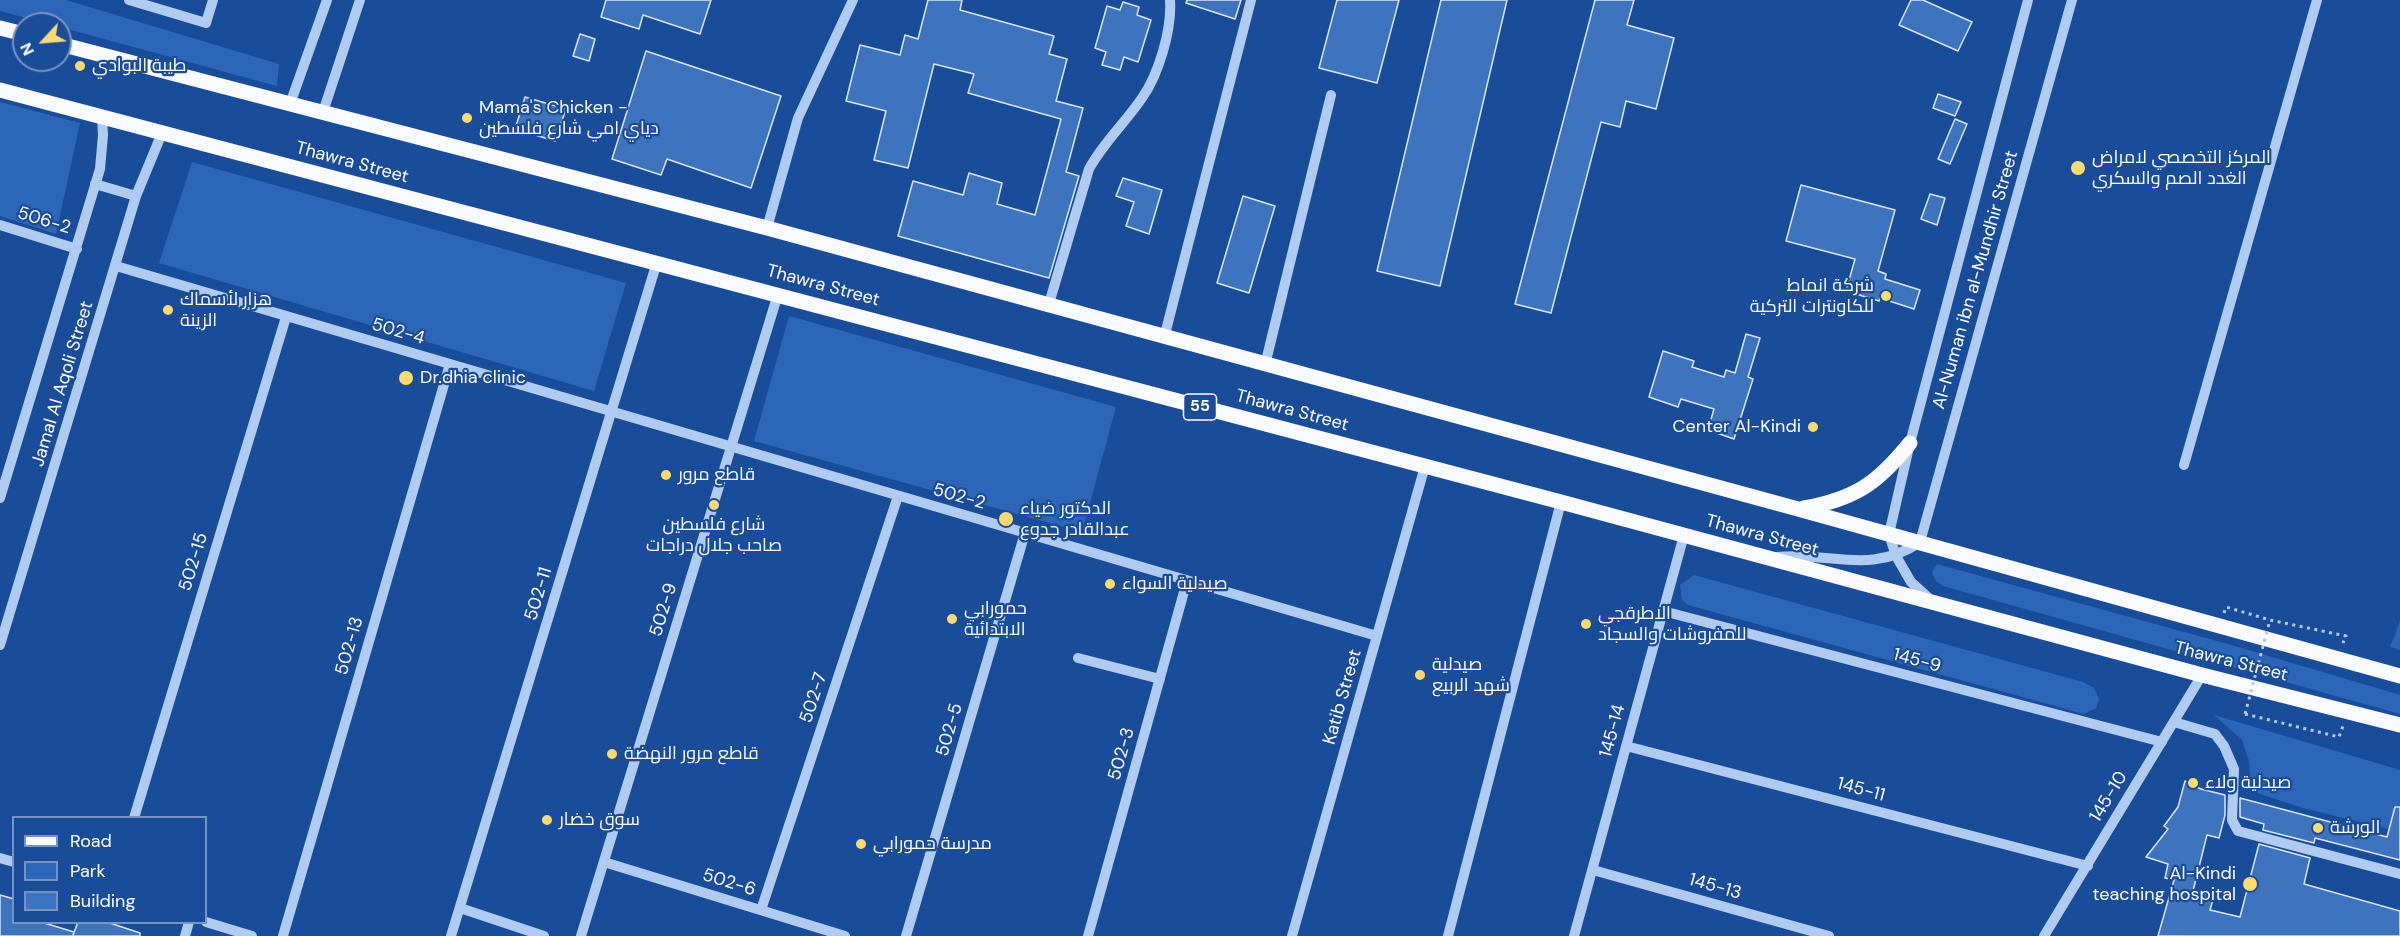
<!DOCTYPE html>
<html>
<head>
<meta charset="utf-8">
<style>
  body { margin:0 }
  #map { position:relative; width:2400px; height:936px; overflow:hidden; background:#1a4d99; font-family:"DM Sans",sans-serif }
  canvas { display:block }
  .legend { position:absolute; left:12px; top:816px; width:195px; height:108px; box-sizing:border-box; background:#1a4d99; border:2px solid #7694c2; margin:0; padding:8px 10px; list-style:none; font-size:18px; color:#fff }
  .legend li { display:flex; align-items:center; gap:12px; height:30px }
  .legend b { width:30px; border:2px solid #7694c2 }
  .north { position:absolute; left:12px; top:12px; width:60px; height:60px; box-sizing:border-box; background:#1a4d99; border:2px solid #7694c2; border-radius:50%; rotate:244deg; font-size:16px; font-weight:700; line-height:24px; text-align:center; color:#fff }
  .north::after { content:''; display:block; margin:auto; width:21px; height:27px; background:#ffda6f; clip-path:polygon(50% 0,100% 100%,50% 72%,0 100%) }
</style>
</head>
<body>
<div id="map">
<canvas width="2400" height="936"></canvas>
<ul class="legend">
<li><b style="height:8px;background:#f9fbff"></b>Road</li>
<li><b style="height:16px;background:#2e66b7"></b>Park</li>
<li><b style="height:16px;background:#3e74be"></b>Building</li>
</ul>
<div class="north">N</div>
</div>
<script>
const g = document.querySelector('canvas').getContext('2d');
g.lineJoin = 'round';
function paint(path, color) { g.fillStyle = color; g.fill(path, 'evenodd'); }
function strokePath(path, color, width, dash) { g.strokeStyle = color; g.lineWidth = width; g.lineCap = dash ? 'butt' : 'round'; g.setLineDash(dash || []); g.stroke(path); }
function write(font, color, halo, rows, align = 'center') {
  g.font = font + ' "DM Sans",Cairo,sans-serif'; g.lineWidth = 4.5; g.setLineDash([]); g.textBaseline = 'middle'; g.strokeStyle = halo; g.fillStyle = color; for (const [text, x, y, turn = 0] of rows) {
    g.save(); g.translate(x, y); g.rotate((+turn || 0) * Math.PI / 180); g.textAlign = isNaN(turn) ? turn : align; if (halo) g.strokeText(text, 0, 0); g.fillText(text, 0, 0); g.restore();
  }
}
paint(new Path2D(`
  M0,0H66L279,64L277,86L60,27V24H48L0,11Z
  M0,102L80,123L56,234L0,216Z
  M192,162L626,283L594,391L159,263Z
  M789,316L1116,407L1082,532L754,441Z
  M1937,564L2235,646L2400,695V714L1943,586L1935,580L1932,572Z
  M1694,575L2083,682L2094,688L2099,699L2096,708L2084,714L1688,605L1682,600L1680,585Z
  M2400,621V650L2390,647Z
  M2214,715L2400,770V832L2303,808L2251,791L2249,761L2242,740Z`), '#2e66b7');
const building = new Path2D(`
  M606,0H711L700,34L643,15L639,29L601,17Z
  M928,0H962L960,10L1054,36L1049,54L1067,59L1056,101L1083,108L1066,172L1079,176L1049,278L898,236L913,181L963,195L969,173L1002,183L997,204L1035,215L1061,119L968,93L974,74L934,64L908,168L874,160L886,111L846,101L860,45L900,55L905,35L918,39Z
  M1187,0H1241L1235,19L1186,3Z
  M1337,0H1399L1377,83L1319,68Z
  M1441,0H1507L1440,286L1377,271Z
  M1595,0H1634L1627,25L1674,38L1656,109L1626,101L1620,127L1601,122L1551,313L1515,304Z
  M1911,0H1923L1972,22L1958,51L1899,25Z
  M1123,2L1139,7L1137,15L1151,20L1138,62L1124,57L1120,70L1102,65L1106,52L1095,48L1107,6L1120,10Z
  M580,34L595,39L589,61L573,56Z
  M646,51L781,96L751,188L667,159L661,175L612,159Z
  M1938,94L1961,102L1955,116L1933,108Z
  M525,97L566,109L555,141L515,129Z
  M1955,119L1967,124L1950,164L1938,159Z
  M1123,178L1162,190L1149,234L1126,226L1134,202L1116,196Z
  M1801,185L1895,210L1878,271L1886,274L1885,279L1920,290L1914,309L1880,298L1879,301L1846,291L1855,259L1786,241Z
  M1930,194L1945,198L1937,225L1921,219Z
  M1243,196L1275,206L1249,293L1217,283Z
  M1746,334L1760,338L1748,377L1753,379L1734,439L1708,430L1714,409L1681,399L1678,407L1649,397L1663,351L1694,361L1692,367L1724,377L1726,370L1735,373Z
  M2185,781L2201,789L2225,795V815L2219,838L2207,835L2193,891L2214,896L2210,910L2240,917L2259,844L2310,858L2304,884L2400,911V936H2158L2174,880L2165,878L2168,864L2146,857L2168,829L2164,826L2178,807Z
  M2240,798L2387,837L2395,807H2400V860L2315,838L2314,843L2263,830L2264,824L2240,817Z
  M0,895L14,899V922H41L74,932L73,935L78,922H107L140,933V936H0Z`);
paint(building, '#3e74be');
strokePath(building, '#d7e6fc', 1.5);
strokePath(new Path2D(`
  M2224,613L2226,607L2270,620L2346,636L2343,643
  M2245,714L2339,737L2343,726`), '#afcbf1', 3, [3, 4.5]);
strokePath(new Path2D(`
  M129,0L206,23L213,0
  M290,104L327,0
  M323,112L360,0
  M95,184L136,196
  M0,225L77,249
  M767,228L798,118L853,0
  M116,266L1377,636
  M1048,307L1089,169C1103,143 1125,123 1142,98C1159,74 1172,29 1170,0
  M1164,338L1251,0
  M1265,365L1331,95
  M2184,465L2317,0
  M0,498L100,169L103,135L102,117
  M1777,557C1830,551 1870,576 1920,542L2072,0
  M1932,601L1911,582L1896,556L1889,534L1910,443L2028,0
  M1663,611L2162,742
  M0,645L136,196L162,133
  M1078,658L1160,679
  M2174,722L2215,734L2224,746L2234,769L2232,820L2238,831L2400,874
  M1626,746L2088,866
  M134,818L286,317
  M0,858L14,862
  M604,862L845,936
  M1593,870L1829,936
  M460,908L544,936
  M761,910L898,496
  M206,922L252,936
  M185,936L189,922
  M283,936L450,364
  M451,936L657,262
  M581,936L778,294
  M906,936L1025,533
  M1088,936L1187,581
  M1292,936L1425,466
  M1448,936L1561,502
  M1574,936L1684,535
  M2044,936L2202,675`), '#afcbf1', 10);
strokePath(new Path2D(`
  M0,28L24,34
  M60,44L767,228L1798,509L2400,676
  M0,90L1561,502L2202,675L2400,725
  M1804,508C1855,499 1878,483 1910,443`), '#f9fbff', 15);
strokePath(new Path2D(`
  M2245,714L2270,620`), '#afcbf1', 3, [3, 4.5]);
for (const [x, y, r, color] of [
  [80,66,6,"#ffda6f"],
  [467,118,6,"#ffda6f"],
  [2078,168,8,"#ffda6f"],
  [1886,296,6,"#ffda6f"],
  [168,310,6,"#ffda6f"],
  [406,378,8,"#ffda6f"],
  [1813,427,6,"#ffda6f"],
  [666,475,6,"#ffda6f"],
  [714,505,6,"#ffda6f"],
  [1006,519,8,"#ffda6f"],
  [1110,584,6,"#ffda6f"],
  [952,619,6,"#ffda6f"],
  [1586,624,6,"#ffda6f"],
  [1420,675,6,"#ffda6f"],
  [612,754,6,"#ffda6f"],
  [2193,783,6,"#ffda6f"],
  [547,820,6,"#ffda6f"],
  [2318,828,6,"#ffda6f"],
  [861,844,6,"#ffda6f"],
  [2250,884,8,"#ffda6f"]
]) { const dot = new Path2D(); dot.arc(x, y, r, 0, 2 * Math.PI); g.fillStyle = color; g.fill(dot); strokePath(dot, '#1a4d99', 2); }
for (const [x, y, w] of [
  [1200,407,33]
]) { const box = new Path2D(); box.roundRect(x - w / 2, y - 13, w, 26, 4.5); g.fillStyle = '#1a4d99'; g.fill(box); strokePath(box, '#fff', 1.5); }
write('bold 16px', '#fff', null, [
  ["55",1200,407]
]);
write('18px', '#fff', '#1a4d99', [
  ["طيبة البوادي",92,66],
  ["Mama's Chicken -",479,108],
  ["دياي امي شارع فلسطين",479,129],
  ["المركز التخصصي لامراض",2092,158],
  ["الغدد الصم والسكري",2092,179],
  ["شركة انماط",1874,286,"right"],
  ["للكاونترات التركية",1874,307,"right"],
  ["هزار لأسماك",180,300],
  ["الزينة",180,321],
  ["Dr.dhia clinic",420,378],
  ["Center Al-Kindi",1801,427,"right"],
  ["قاطع مرور",678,475],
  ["الدكتور ضياء",1020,509],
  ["عبدالقادر جدوع",1020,530],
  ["شارع فلسطين",714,525,"center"],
  ["صاحب جلال دراجات",714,546,"center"],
  ["صيدلية السواء",1122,584],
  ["حمورابي",964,609],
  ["الابتدائية",964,630],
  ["الاطرقجي",1598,614],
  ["للمفروشات والسجاد",1598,635],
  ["صيدلية",1432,665],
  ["شهد الربيع",1432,686],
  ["قاطع مرور النهضة",624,754],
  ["صيدلية ولاء",2205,783],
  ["سوق خضار",559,820],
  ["الورشة",2330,828],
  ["مدرسة حمورابي",873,844],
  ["Al-Kindi",2236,874,"right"],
  ["teaching hospital",2236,895,"right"]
], 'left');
write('18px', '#fff', '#1a4d99', [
  ["Thawra Street",352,163,15],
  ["506-2",44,221,17],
  ["Al-Numan ibn al-Mundhir Street",1976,280,-74],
  ["Thawra Street",823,286,15],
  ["502-4",398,332,16],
  ["Jamal Al Aqoli Street",63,384,-73],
  ["Thawra Street",1292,411,15],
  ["502-2",959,497,16],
  ["Thawra Street",1762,536,15],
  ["502-15",194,562,-73],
  ["502-11",539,594,-73],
  ["502-9",664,610,-73],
  ["502-13",350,646,-74],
  ["145-9",1917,661,15],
  ["Thawra Street",2231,662,14],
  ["Katib Street",1343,697,-74],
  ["502-7",814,698,-72],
  ["502-5",950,730,-74],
  ["145-14",1613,731,-75],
  ["502-3",1122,754,-74],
  ["145-11",1861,790,15],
  ["145-10",2109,797,-59],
  ["502-6",729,883,17],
  ["145-13",1715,887,16]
]);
</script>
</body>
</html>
